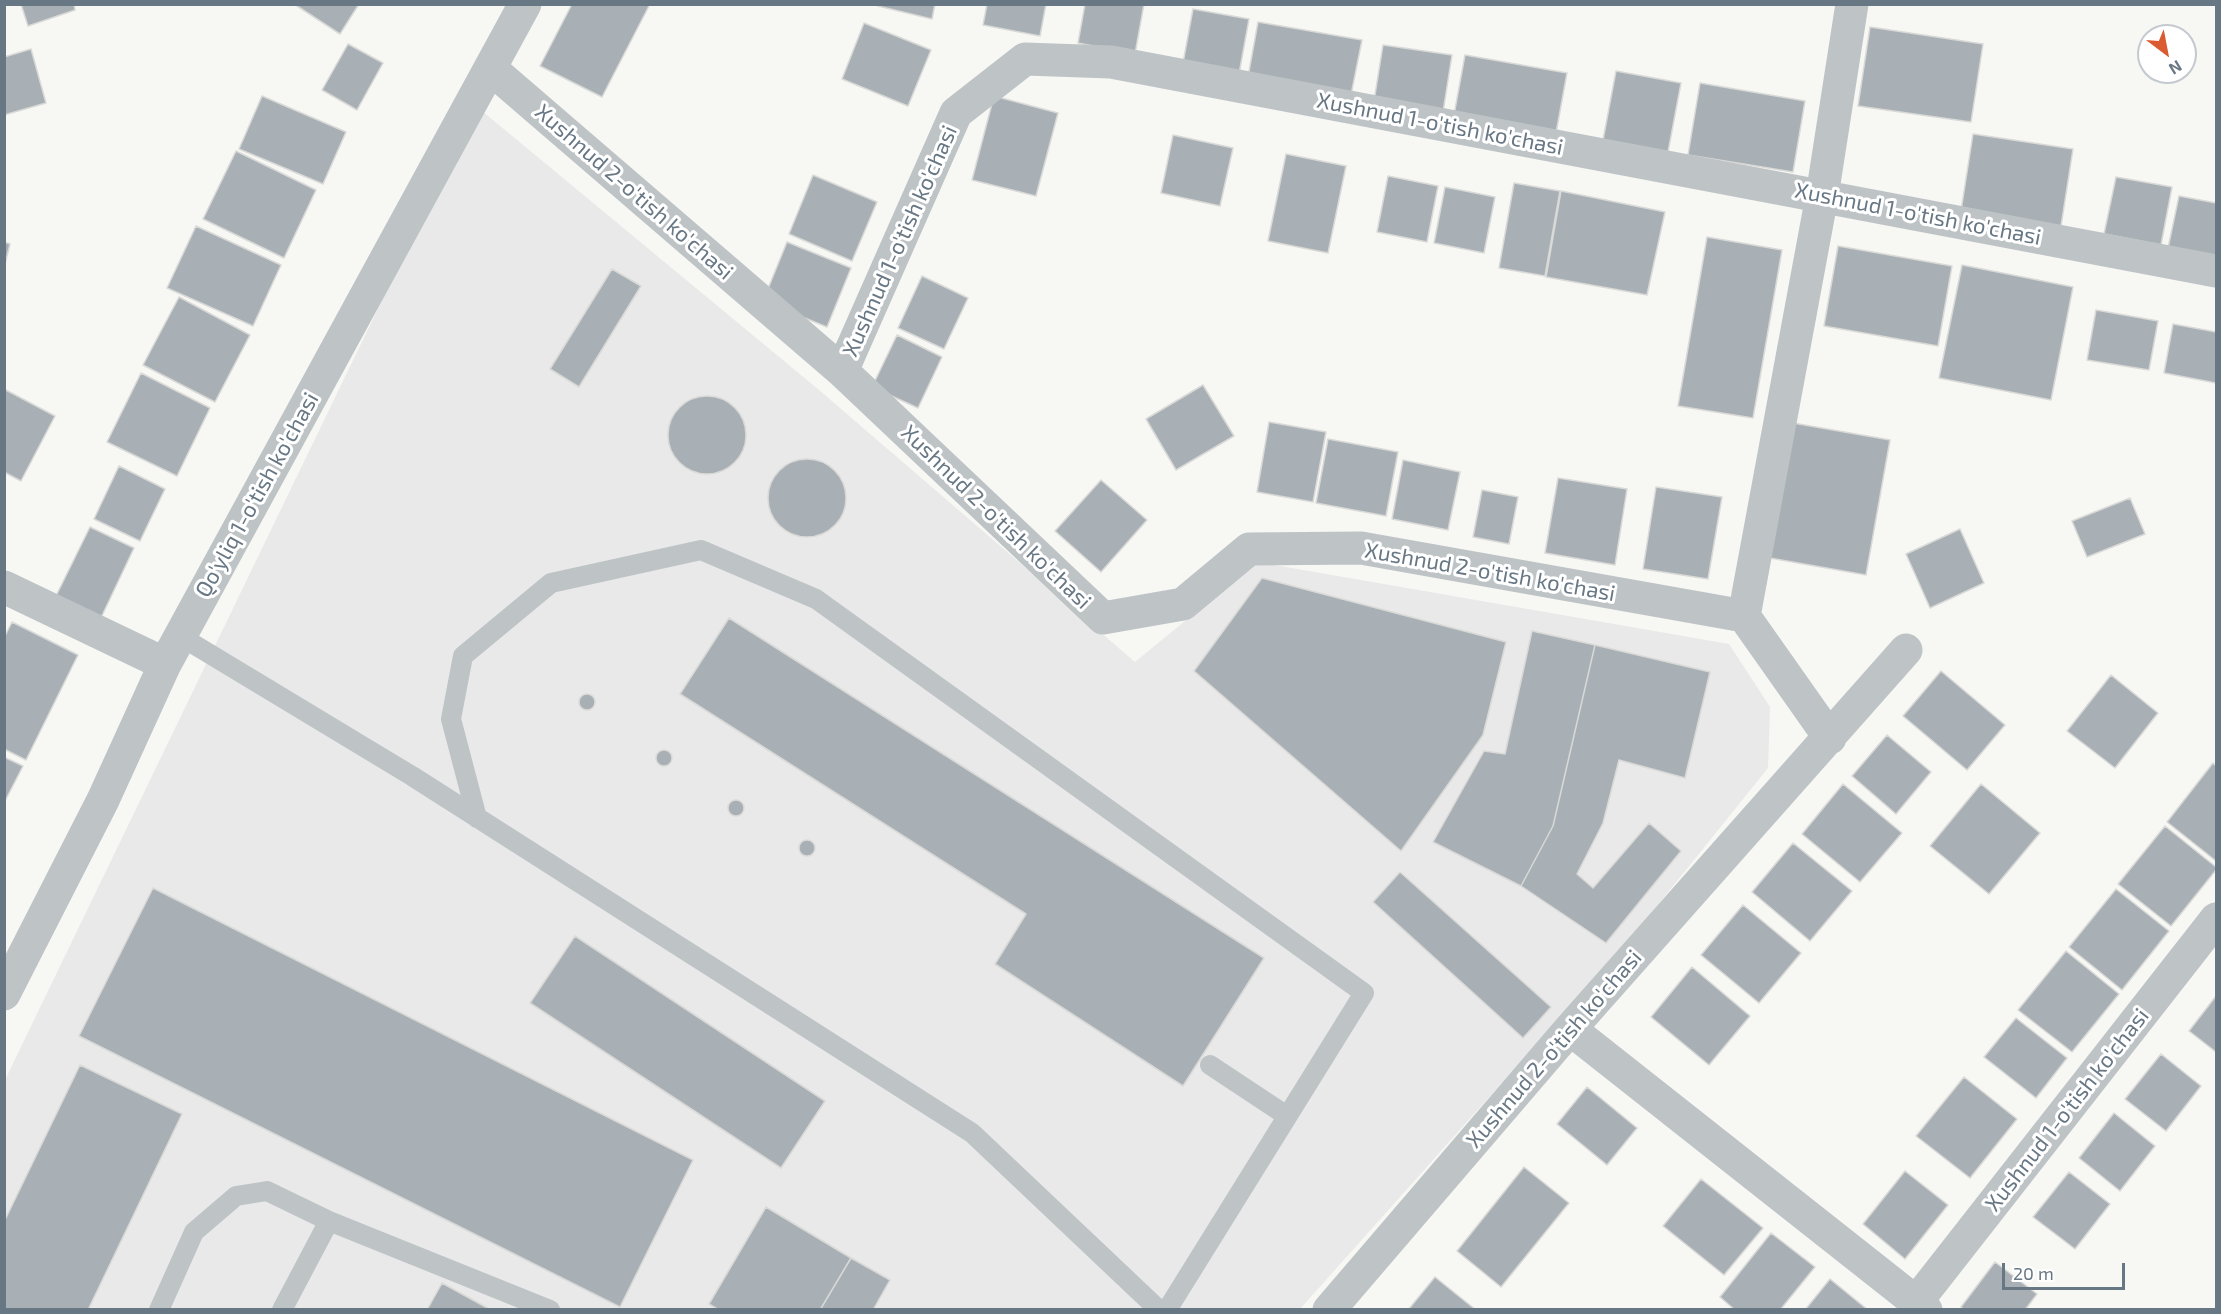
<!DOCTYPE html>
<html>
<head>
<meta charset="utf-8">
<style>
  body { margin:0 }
  #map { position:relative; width:2221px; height:1314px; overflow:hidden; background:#f7f7f4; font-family:"Exo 2",sans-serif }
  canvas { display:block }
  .frame { position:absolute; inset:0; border:6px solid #687784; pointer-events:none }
  .north { position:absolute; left:2137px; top:24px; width:60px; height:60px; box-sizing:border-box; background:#fff; border:2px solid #c3c9ce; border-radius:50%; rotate:148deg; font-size:16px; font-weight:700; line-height:24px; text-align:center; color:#687784 }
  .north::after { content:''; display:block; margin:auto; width:21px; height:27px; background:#da5a31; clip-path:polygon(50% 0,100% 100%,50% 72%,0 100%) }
  .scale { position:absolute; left:2002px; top:1263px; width:123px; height:27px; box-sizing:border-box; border:3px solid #687784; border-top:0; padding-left:8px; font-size:18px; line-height:21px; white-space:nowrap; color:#687784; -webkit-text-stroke:4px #fff; paint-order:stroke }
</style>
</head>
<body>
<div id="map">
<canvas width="2221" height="1314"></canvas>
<div class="frame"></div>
<div class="north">N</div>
<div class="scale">20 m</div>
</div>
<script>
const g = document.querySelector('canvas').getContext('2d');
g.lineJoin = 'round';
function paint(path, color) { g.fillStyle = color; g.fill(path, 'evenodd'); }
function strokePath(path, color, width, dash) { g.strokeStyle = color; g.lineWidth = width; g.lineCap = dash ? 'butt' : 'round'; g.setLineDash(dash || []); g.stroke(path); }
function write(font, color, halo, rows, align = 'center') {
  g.font = font + ' "Exo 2",sans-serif'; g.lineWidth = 6; g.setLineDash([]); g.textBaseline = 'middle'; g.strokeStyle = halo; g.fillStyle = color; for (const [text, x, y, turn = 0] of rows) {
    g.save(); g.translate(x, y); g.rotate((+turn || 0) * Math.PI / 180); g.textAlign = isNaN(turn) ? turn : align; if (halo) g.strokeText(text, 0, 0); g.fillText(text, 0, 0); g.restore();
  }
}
paint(new Path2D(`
  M476,106L819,390L1135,662L1257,562L1729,644L1770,707L1768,768L1632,937L1300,1309H5L4,1082Z`), '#e8e9e8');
const building = new Path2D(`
  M21,4H74L75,10L28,26Z
  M294,4H359L340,34Z
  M572,4H650L602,97L540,66Z
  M878,4H935L932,19L878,6Z
  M987,4H1046L1040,36L983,25Z
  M1085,4H1144L1135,54L1078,43Z
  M1193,9L1249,19L1239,74L1183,63Z
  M1258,22L1362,40L1351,95L1248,77Z
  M864,23L931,50L908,106L842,79Z
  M1870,27L1983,44L1971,122L1858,106Z
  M348,44L383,63L357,110L322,90Z
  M1383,45L1452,55L1443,112L1374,101Z
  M31,49L46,103L4,115V57Z
  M1465,55L1567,73L1556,133L1454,115Z
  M1616,71L1681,83L1668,152L1603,140Z
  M1700,83L1805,101L1793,172L1688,155Z
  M262,96L346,132L323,184L239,149Z
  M994,96L1058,113L1036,196L972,180Z
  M1973,134L2073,149L2061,226L1961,211Z
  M1173,135L1233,148L1220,206L1161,193Z
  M236,151L316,190L284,258L203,219Z
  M1286,154L1346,166L1328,253L1268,241Z
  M813,175L877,202L852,261L789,234Z
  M1388,176L1438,186L1427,242L1377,232Z
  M2116,177L2172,187L2161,245L2104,234Z
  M1514,183L1560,191L1545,276L1499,268Z
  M1445,187L1495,197L1484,253L1434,243Z
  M1561,191L1665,212L1647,295L1546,277Z
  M2179,196L2216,203V257L2168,248Z
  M196,226L281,265L253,326L167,288Z
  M1707,237L1782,250L1753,418L1678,406Z
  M4,242L10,244L4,268Z
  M787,242L851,268L827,327L763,301Z
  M1838,246L1952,266L1938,346L1824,326Z
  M1962,265L2073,287L2051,400L1939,378Z
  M612,269L641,286L579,387L550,369Z
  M922,276L968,298L944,349L898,328Z
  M179,297L250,335L215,402L143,365Z
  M2096,310L2158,321L2149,370L2087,360Z
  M2173,324L2216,332V383L2164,373Z
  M897,335L942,357L918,408L872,387Z
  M141,373L210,408L177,476L107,442Z
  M1203,385L1234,436L1176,470L1146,419Z
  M4,389L55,416L21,481L4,472Z
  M668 435a39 39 0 1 1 78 0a39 39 0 1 1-78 0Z
  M1269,422L1326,432L1313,502L1257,492Z
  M1793,423L1890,440L1866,575L1770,558Z
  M1328,439L1398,452L1386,516L1316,503Z
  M768 498a39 39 0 1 1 78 0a39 39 0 1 1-78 0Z
  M1403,460L1460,472L1448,530L1392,519Z
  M119,466L165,489L140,541L94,519Z
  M1558,478L1627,489L1615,565L1545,553Z
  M1101,480L1147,520L1101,572L1055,531Z
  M1656,487L1722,497L1708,579L1643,569Z
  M1482,490L1518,497L1509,544L1473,537Z
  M2130,498L2145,534L2087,557L2072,521Z
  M90,527L134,548L99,622L54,600Z
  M1960,529L1984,583L1930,608L1906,554Z
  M1262,578L1506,642L1483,735L1401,851L1194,671Z
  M729,618L1264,958L1183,1086L995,964L1026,914L680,694Z
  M12,622L78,655L26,760L4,749V638Z
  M1532,631L1595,645L1553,826L1521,886L1433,842L1484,751L1505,754Z
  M1595,645L1710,672L1685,778L1619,760L1603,823L1577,874L1593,888L1649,823L1681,851L1606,943L1521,886L1553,826Z
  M1941,671L2005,725L1967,770L1903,716Z
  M2111,675L2158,713L2115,768L2067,731Z
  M579 702a8 8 0 1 1 16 0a8 8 0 1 1-16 0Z
  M1887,735L1931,772L1896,814L1852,776Z
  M656 758a8 8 0 1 1 16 0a8 8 0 1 1-16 0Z
  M4,757L23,766L4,803Z
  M2213,763L2216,766V861L2167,822Z
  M1843,784L1902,833L1860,882L1802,834Z
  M1981,784L2040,833L1989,894L1930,846Z
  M728 808a8 8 0 1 1 16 0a8 8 0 1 1-16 0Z
  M2165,826L2216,867V870L2171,926L2118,884Z
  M799 848a8 8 0 1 1 16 0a8 8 0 1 1-16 0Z
  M1793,843L1852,891L1810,941L1752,892Z
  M1400,872L1551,1007L1523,1038L1373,902Z
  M153,888L693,1160L620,1307L79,1036Z
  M2116,889L2169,931L2122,990L2069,947Z
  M1743,905L1801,953L1759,1003L1701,955Z
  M575,936L825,1101L781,1168L530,1003Z
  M2066,951L2119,994L2072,1052L2018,1010Z
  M1692,967L1750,1016L1709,1065L1651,1017Z
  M2216,996V1052L2189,1031Z
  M2016,1018L2067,1058L2036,1098L1984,1057Z
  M2161,1054L2201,1086L2166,1131L2125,1099Z
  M80,1065L182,1114L88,1310H4V1222Z
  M1964,1077L2017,1119L1970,1178L1916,1136Z
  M1587,1087L1637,1128L1607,1165L1557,1124Z
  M2114,1113L2155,1146L2120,1191L2079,1158Z
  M1524,1167L1569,1203L1501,1287L1457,1251Z
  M1905,1171L1948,1205L1905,1259L1863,1224Z
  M2069,1172L2110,1204L2075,1249L2033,1217Z
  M1701,1179L1763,1228L1724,1275L1663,1226Z
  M766,1207L851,1258L820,1310H719L709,1304Z
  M1771,1233L1815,1267L1780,1310H1735L1720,1297Z
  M851,1258L890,1280L873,1310H820Z
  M1995,1262L2037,1294L2025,1310H1964L1961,1307Z
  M1435,1277L1476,1310H1408Z
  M1830,1279L1868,1310H1805Z
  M442,1283L491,1310H427Z`);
paint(building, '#a8b0b5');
strokePath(building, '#d9d9d7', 1.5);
strokePath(new Path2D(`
  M180,636L412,776L972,1133L1159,1310
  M477,818L451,719L463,656L551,583L701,550L816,599L1364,993L1167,1310
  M1210,1065L1287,1116
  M159,1310L194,1232L236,1196L267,1191L329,1221L550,1310
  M282,1310L329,1221`), '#bec3c6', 20);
strokePath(new Path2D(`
  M490,68L842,371L1103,618L1183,604L1249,549L1361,548L1744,616L1830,738
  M842,371L956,113L1025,59L1111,62L2216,271
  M4,587L165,664
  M1744,616L1822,196L1852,4
  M4,994L103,800L165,664L525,4
  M1570,1029L1926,1310
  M1917,1301L2216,919
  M1329,1310L1570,1029L1906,650`), '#bec3c6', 33);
write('22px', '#687784', '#fff', [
  ["Xushnud 1-o'tish ko'chasi",1440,124,11],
  ["Xushnud 2-o'tish ko'chasi",634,192,41],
  ["Xushnud 1-o'tish ko'chasi",1918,214,11],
  ["Xushnud 1-o'tish ko'chasi",900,241,-66],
  ["Qo'yliq 1-o'tish ko'chasi",257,495,-61],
  ["Xushnud 2-o'tish ko'chasi",996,517,44],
  ["Xushnud 2-o'tish ko'chasi",1490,572,10],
  ["Xushnud 2-o'tish ko'chasi",1554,1049,-49],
  ["Xushnud 1-o'tish ko'chasi",2067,1110,-52]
]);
</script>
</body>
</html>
